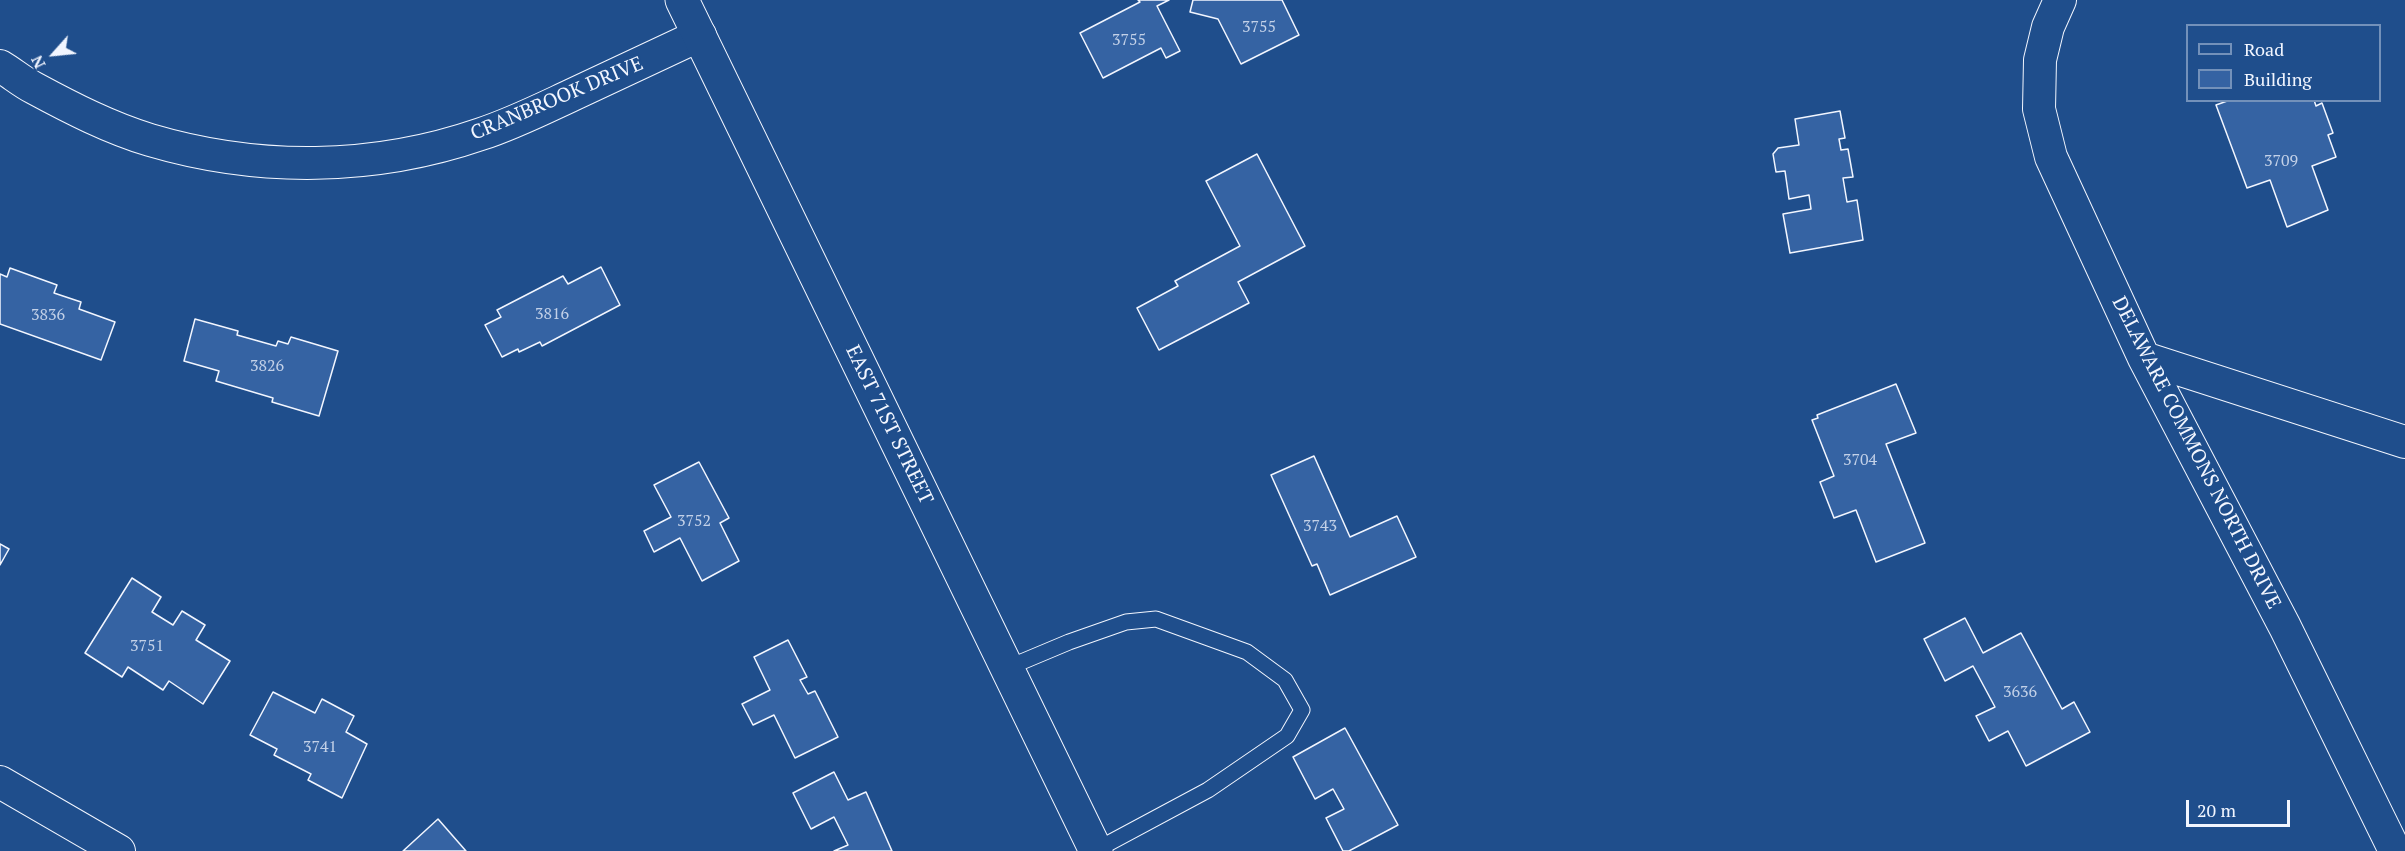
<!DOCTYPE html>
<html>
<head>
<meta charset="utf-8">
<style>
  body { margin:0 }
  #map { position:relative; width:2405px; height:851px; overflow:hidden; background:#1f4e8c; font-family:"PT Serif",serif }
  canvas { display:block }
  .legend { position:absolute; left:2186px; top:24px; width:195px; height:78px; box-sizing:border-box; background:#1f4e8c; border:2px solid #7391ba; margin:0; padding:8px 10px; list-style:none; font-size:18px; color:#f2f6ff }
  .legend li { display:flex; align-items:center; gap:12px; height:30px }
  .legend b { width:30px; border:2px solid #7391ba }
  .north { position:absolute; left:24px; top:24px; width:60px; height:60px; -webkit-text-stroke:4px #1f4e8c; paint-order:stroke; rotate:243deg; font-size:16px; font-weight:700; line-height:24px; text-align:center; color:#f2f6ff }
  .north::after { content:''; display:block; margin:auto; width:21px; height:27px; background:#f2f6ff; clip-path:polygon(50% 0,100% 100%,50% 72%,0 100%) }
  .scale { position:absolute; left:2186px; top:800px; width:104px; height:27px; box-sizing:border-box; border:3px solid #f2f6ff; border-top:0; padding-left:8px; font-size:18px; line-height:21px; white-space:nowrap; color:#f2f6ff; -webkit-text-stroke:4px #1f4e8c; paint-order:stroke }
</style>
</head>
<body>
<div id="map">
<canvas width="2405" height="851"></canvas>
<ul class="legend">
<li><b style="height:8px;background:#1f4e8c"></b>Road</li>
<li><b style="height:16px;background:#3563a3"></b>Building</li>
</ul>
<div class="north">N</div>
<div class="scale">20 m</div>
</div>
<script>
const g = document.querySelector('canvas').getContext('2d');
g.lineJoin = 'round';
function paint(path, color) { g.fillStyle = color; g.fill(path, 'evenodd'); }
function strokePath(path, color, width, dash) { g.strokeStyle = color; g.lineWidth = width; g.lineCap = dash ? 'butt' : 'round'; g.setLineDash(dash || []); g.stroke(path); }
function write(font, color, halo, rows, align = 'center') {
  g.font = font + ' "PT Serif",serif'; g.lineWidth = 4.5; g.setLineDash([]); g.textBaseline = 'middle'; g.strokeStyle = halo; g.fillStyle = color; for (const [text, x, y, turn = 0] of rows) {
    g.save(); g.translate(x, y); g.rotate((+turn || 0) * Math.PI / 180); g.textAlign = isNaN(turn) ? turn : align; if (halo) g.strokeText(text, 0, 0); g.fillText(text, 0, 0); g.restore();
  }
}
const building = new Path2D(`
  M1138,0H1169L1157,6L1180,51L1166,58L1161,48L1103,78L1080,33L1140,2Z
  M1193,0H1282L1299,35L1241,64L1218,19L1190,12Z
  M2230,100H2314L2316,106L2322,103L2333,133L2328,135L2336,157L2312,166L2328,210L2287,227L2270,180L2247,188L2216,105Z
  M1840,111L1845,138L1839,139L1841,150L1848,149L1853,177L1843,178L1847,202L1857,200L1863,240L1790,253L1783,214L1811,209L1809,195L1789,199L1785,171L1776,172L1773,154L1778,148L1799,145L1795,119Z
  M1257,154L1305,246L1238,282L1249,303L1159,350L1137,308L1178,286L1175,281L1240,246L1206,181Z
  M601,267L620,305L542,346L540,342L519,352L518,349L502,357L485,325L501,317L497,310L563,276L568,284Z
  M10,268L57,285L54,293L81,302L79,309L115,322L101,360L0,324V274L7,277Z
  M195,319L238,331L237,335L276,346L278,341L288,344L291,337L338,351L319,416L272,402L273,398L216,381L219,371L184,361Z
  M1896,384L1916,433L1886,444L1925,543L1876,562L1856,510L1834,518L1820,482L1834,476L1812,420L1818,418L1817,415Z
  M1314,456L1350,537L1397,516L1416,557L1330,595L1317,564L1312,566L1271,475Z
  M699,462L729,518L720,523L739,561L702,581L680,538L654,552L644,531L671,517L654,485Z
  M0,544L9,549L0,565Z
  M132,578L161,597L152,612L173,625L182,611L205,625L196,640L230,661L203,704L169,681L163,690L128,667L122,677L85,653Z
  M1965,618L1983,653L2021,633L2062,709L2074,702L2090,732L2026,766L2008,731L1989,741L1976,716L1995,707L1973,666L1945,681L1924,639Z
  M788,640L807,677L800,680L808,694L815,691L838,737L795,758L774,715L753,725L742,704L770,690L754,657Z
  M273,692L315,713L322,699L354,716L346,732L367,744L342,798L308,780L311,774L274,755L277,749L250,735Z
  M1345,728L1398,825L1349,851H1343L1326,818L1344,809L1333,789L1315,799L1293,757Z
  M834,772L848,800L866,792L892,851H834L848,845L834,817L811,829L793,793Z
  M438,819L466,851H403Z`);
paint(building, '#3563a3');
strokePath(building, '#f2f6ff', 1.5);
const service = new Path2D(`
  M1007,668L1069,642L1126,622L1156,619L1247,652L1285,680L1302,710L1287,736L1208,790L1096,850`);
const minor = new Path2D(`
  M2060,0L2048,27L2040,60L2039,109L2051,157L2144,358L2285,627L2395,851
  M0,66C12,73 22,82 34,88C71,108 110,128 150,140C258,172 374,171 481,134C512,124 542,109 572,95C615,75 657,55 700,35
  M2144,358L2405,442
  M0,782L119,851`);
const secondary = new Path2D(`
  M682,0L1096,851`);
strokePath(service, '#f2f6ff', 17);
strokePath(minor, '#f2f6ff', 34);
strokePath(secondary, '#f2f6ff', 35);
strokePath(service, '#1f4e8c', 15);
strokePath(minor, '#1f4e8c', 32);
strokePath(secondary, '#1f4e8c', 33);
write('16px', '#c3d1e8', null, [
  ["3755",1259,27],
  ["3755",1129,40],
  ["3709",2281,161],
  ["3816",552,314],
  ["3836",48,315],
  ["3826",267,366],
  ["3704",1860,460],
  ["3752",694,521],
  ["3743",1320,526],
  ["3751",147,646],
  ["3636",2020,692],
  ["3741",320,747]
]);
write('20px', '#f2f6ff', '#1f4e8c', [
  ["CRANBROOK DRIVE",557,99,-23],
  ["EAST 71ST STREET",889,425,64],
  ["DELAWARE COMMONS NORTH DRIVE",2196,453,63]
]);
</script>
</body>
</html>
